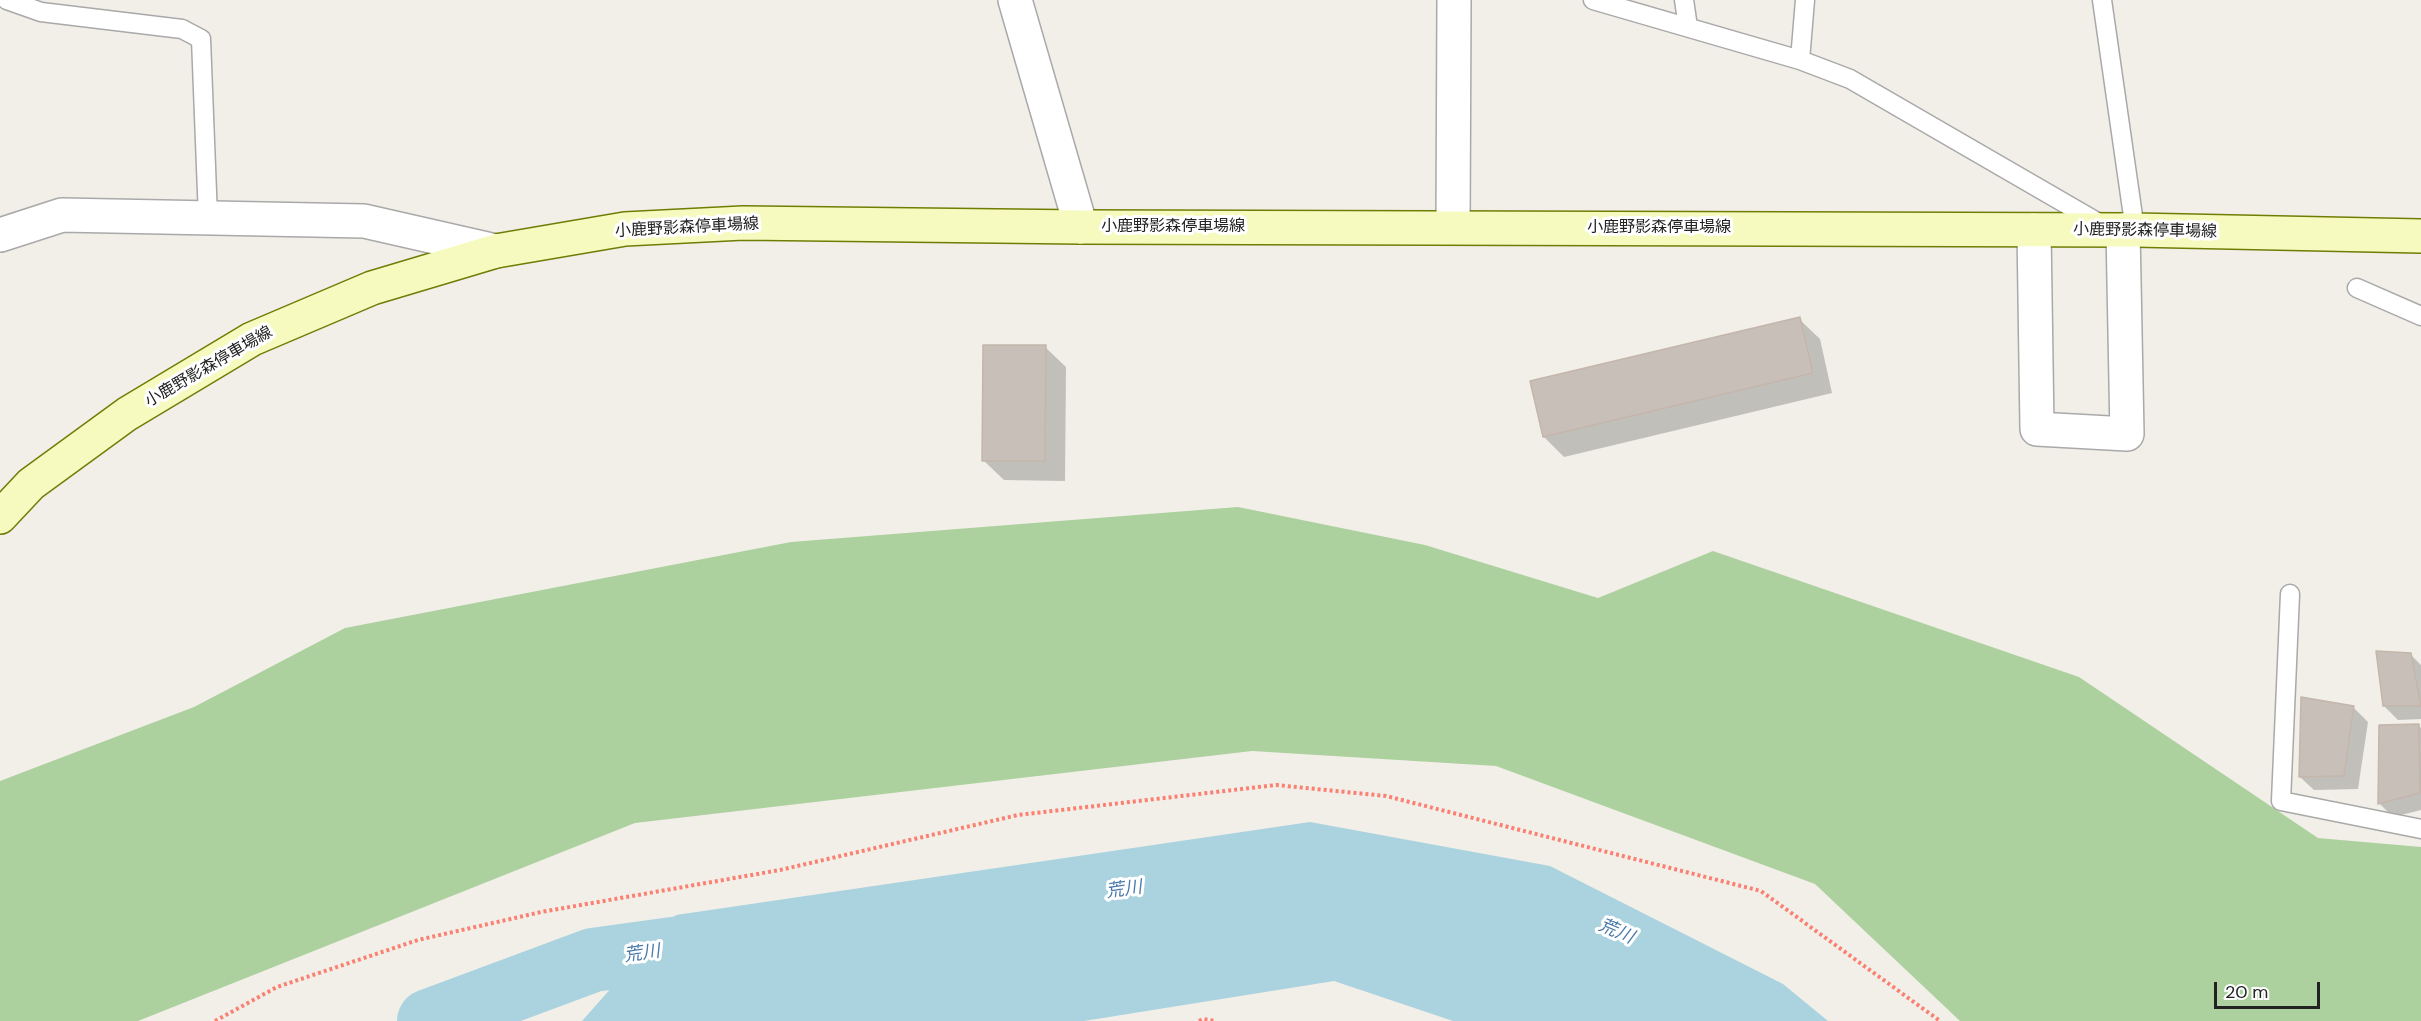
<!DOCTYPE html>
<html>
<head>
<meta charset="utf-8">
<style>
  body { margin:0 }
  #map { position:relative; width:2421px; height:1021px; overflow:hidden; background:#f2efe9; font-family:"DM Sans",sans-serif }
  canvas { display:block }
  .scale { position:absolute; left:2214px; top:982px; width:106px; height:27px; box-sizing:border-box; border:3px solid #222; border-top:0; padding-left:8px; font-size:18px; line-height:21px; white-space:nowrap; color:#222; -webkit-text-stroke:4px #fff; paint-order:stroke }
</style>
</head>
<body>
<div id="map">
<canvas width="2421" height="1021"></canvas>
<div class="scale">20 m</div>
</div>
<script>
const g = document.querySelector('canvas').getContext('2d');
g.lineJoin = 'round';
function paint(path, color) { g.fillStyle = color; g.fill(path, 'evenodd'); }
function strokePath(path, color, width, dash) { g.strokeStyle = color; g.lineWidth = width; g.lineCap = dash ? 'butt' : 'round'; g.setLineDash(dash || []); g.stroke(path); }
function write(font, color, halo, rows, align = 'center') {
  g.font = font + ' "DM Sans","Noto Sans JP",sans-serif'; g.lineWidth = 6; g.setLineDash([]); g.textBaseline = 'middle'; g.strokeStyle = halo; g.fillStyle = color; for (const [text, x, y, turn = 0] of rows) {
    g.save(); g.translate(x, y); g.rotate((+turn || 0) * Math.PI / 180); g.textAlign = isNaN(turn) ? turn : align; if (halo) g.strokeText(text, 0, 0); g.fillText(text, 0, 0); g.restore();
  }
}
paint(new Path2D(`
  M1238,507L1425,545L1598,598L1713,551L2079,677L2318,838L2421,847V1021H1960L1815,884L1496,766L1252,751L635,823L138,1021H0V781L194,707L345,628L791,542Z`), '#add19e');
paint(new Path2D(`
  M1310,822L1550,866L1783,984L1828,1021H1453L1334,981L1084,1021H582L676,915Z`), '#aad3df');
paint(new Path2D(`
  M1799,319L1820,339L1832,393L1564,457L1544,437Z
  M1045,347L1066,367L1065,481L1004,480L983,460Z
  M2410,654L2421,665V719L2398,720L2384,706Z
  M2354,708L2368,722L2358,789L2314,790L2300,777Z
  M2418,725L2421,728V810L2393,817L2379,803Z`), '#0003');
strokePath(new Path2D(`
  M429,1021L593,960L731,941`), '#aad3df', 64);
const building = new Path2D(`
  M1800,317L1813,373L1543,437L1530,381Z
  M983,345H1046L1045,461H982Z
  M2376,651L2411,653L2421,706H2383Z
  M2301,697L2354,706L2344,776L2299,777Z
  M2419,724L2420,793L2378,804L2379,725Z`);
paint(building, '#c7bfb8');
strokePath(building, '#c4b6ab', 1.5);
const service = new Path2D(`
  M7,0L41,12L182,29L201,39L208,218
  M1593,0L1800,60L1850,79L2104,226
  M1684,0L1688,27
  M2102,0L2135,230
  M1800,60L1805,0
  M2357,288L2421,316
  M2290,594L2281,801L2421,829`);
const minor = new Path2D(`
  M1015,0L1081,227
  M1453,227L1454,0
  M2034,230L2037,429L2127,434L2123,230
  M0,235L62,215L364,221L496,251`);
const secondary = new Path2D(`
  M0,517L31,484L127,414L252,339L372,288L496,251L625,229L743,223L1081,227L2135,230L2421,236`);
strokePath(service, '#a9a9a9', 21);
strokePath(minor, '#a9a9a9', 36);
strokePath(secondary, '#707d05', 36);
strokePath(new Path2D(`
  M215,1021L277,987L418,940L541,912L780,870L1018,815L1276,785L1386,796L1761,891L1940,1021
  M1199,1021L1203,1019L1215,1021`), '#fa8072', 4, [3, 3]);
strokePath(service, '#fff', 18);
strokePath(minor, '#fff', 33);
strokePath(secondary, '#f7fabf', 33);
write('16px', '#222', '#fff', [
  ["小鹿野影森停車場線",1173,227],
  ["小鹿野影森停車場線",687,228,-3],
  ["小鹿野影森停車場線",1659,228],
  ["小鹿野影森停車場線",2145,231,1],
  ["小鹿野影森停車場線",209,367,-30]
]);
write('italic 18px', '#4a7aab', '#fff', [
  ["荒川",1124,890,-8],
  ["荒川",1616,932,23],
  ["荒川",642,954,-8]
]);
</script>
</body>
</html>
